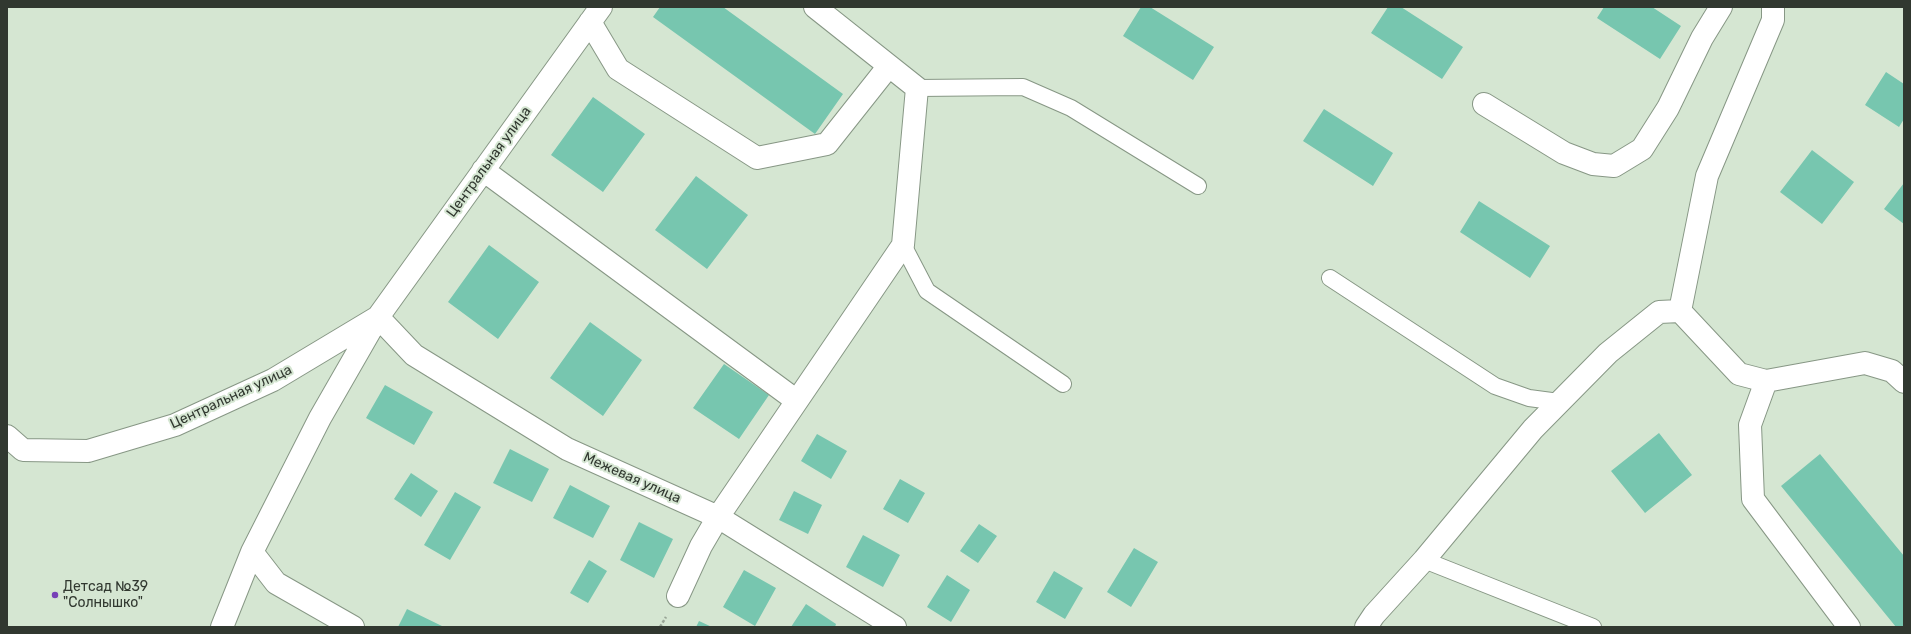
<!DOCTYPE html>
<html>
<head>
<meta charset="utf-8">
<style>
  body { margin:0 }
  #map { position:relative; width:1911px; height:634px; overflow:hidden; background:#d5e6d2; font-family:Rubik,sans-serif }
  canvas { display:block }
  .frame { position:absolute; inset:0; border:8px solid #313830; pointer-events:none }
</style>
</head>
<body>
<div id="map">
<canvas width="1911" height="634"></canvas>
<div class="frame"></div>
</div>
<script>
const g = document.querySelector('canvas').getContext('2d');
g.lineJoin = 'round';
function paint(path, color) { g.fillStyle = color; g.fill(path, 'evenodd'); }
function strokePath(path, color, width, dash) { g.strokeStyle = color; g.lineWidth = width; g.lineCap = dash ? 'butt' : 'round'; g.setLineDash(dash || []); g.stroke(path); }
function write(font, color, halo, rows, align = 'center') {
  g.font = font + ' Rubik,sans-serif'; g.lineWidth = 4; g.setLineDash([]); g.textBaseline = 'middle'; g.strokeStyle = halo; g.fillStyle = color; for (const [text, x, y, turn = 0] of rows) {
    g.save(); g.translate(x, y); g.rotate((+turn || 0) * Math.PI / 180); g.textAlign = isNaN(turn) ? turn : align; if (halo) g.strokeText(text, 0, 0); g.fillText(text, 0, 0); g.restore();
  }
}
paint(new Path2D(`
  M660,7H723L843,94L815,134L653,17Z
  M1141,7H1150L1214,47L1193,80L1123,36Z
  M1388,7H1401L1463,47L1442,79L1371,33Z
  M1604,7H1652L1681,26L1660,59L1597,18Z
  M1886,72L1904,84V119L1899,127L1865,105Z
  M593,97L645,134L603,192L551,155Z
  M1324,109L1393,153L1373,186L1303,141Z
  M1812,150L1854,182L1822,224L1780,192Z
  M696,176L748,215L707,269L655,230Z
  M1904,183V224L1884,209Z
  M1479,201L1550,246L1530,278L1460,232Z
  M489,245L539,282L498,339L448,302Z
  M590,322L642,360L603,416L550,378Z
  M724,364L769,395L739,439L693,408Z
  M385,385L433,412L414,445L366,418Z
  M1659,433L1692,475L1645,513L1611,471Z
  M817,434L847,451L831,479L801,461Z
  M510,449L549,469L532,502L493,483Z
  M1820,454L1904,556V627H1896L1781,486Z
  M411,473L438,491L421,517L394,499Z
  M900,479L925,493L908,523L883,509Z
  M570,485L610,506L593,538L553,518Z
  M794,491L822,505L808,534L779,520Z
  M455,492L481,507L450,560L424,545Z
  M639,522L673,539L654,578L620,560Z
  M979,524L997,536L978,563L960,551Z
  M863,535L900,555L883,587L846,567Z
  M1134,548L1158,562L1131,607L1107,592Z
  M589,560L607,571L588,603L570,593Z
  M744,570L776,588L755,626L723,607Z
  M1054,571L1083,588L1065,619L1036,602Z
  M947,575L970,590L951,622L927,607Z
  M806,604L836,624L835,627H791Z
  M407,609L444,627H398Z
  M699,621L712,627H696Z`), '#77c6af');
const lane = new Path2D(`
  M917,88L1023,87L1071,108L1198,186
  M903,245L927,291L1063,384
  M1330,278L1495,386L1529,398L1559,402
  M1424,560L1593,627`);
const street = new Path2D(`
  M590,22L618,69L757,158L827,144L888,67
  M1484,104L1564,153L1593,164L1614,166L1642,149L1668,108L1702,38L1721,7
  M483,170L797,401
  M1680,311L1739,374L1766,381L1865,363L1892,371L1904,382
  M1766,381L1750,425L1753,499L1849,627
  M7,436L23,450L88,451L175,425L273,380L378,317L414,355L567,449L718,517L895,627
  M252,552L276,583L353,627
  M678,596L701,546L718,517L903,245L917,88L815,7
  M222,627L252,552L320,418L378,317L601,7
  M1366,627L1374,615L1424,560L1533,429L1608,353L1659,312L1680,311L1707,176L1773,20V7`);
strokePath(lane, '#879785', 18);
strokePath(street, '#879785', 24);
strokePath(new Path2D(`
  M660,627L666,617`), '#98a596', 2.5, [3, 2]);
strokePath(lane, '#fff', 16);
strokePath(street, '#fff', 22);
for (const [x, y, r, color] of [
  [55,595,4,"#7740b7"]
]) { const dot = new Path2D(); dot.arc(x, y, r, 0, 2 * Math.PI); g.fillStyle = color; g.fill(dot); strokePath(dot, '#d5e6d2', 1.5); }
write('14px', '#313830', '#d5e6d2', [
  ["Центральная улица",489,162,-54],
  ["Центральная улица",231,397,-25],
  ["Межевая улица",632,478,24]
]);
write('14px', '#313830', '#d5e6d2', [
  ["Детсад №39",63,587],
  ["\"Солнышко\"",63,603]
], 'left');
</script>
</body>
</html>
